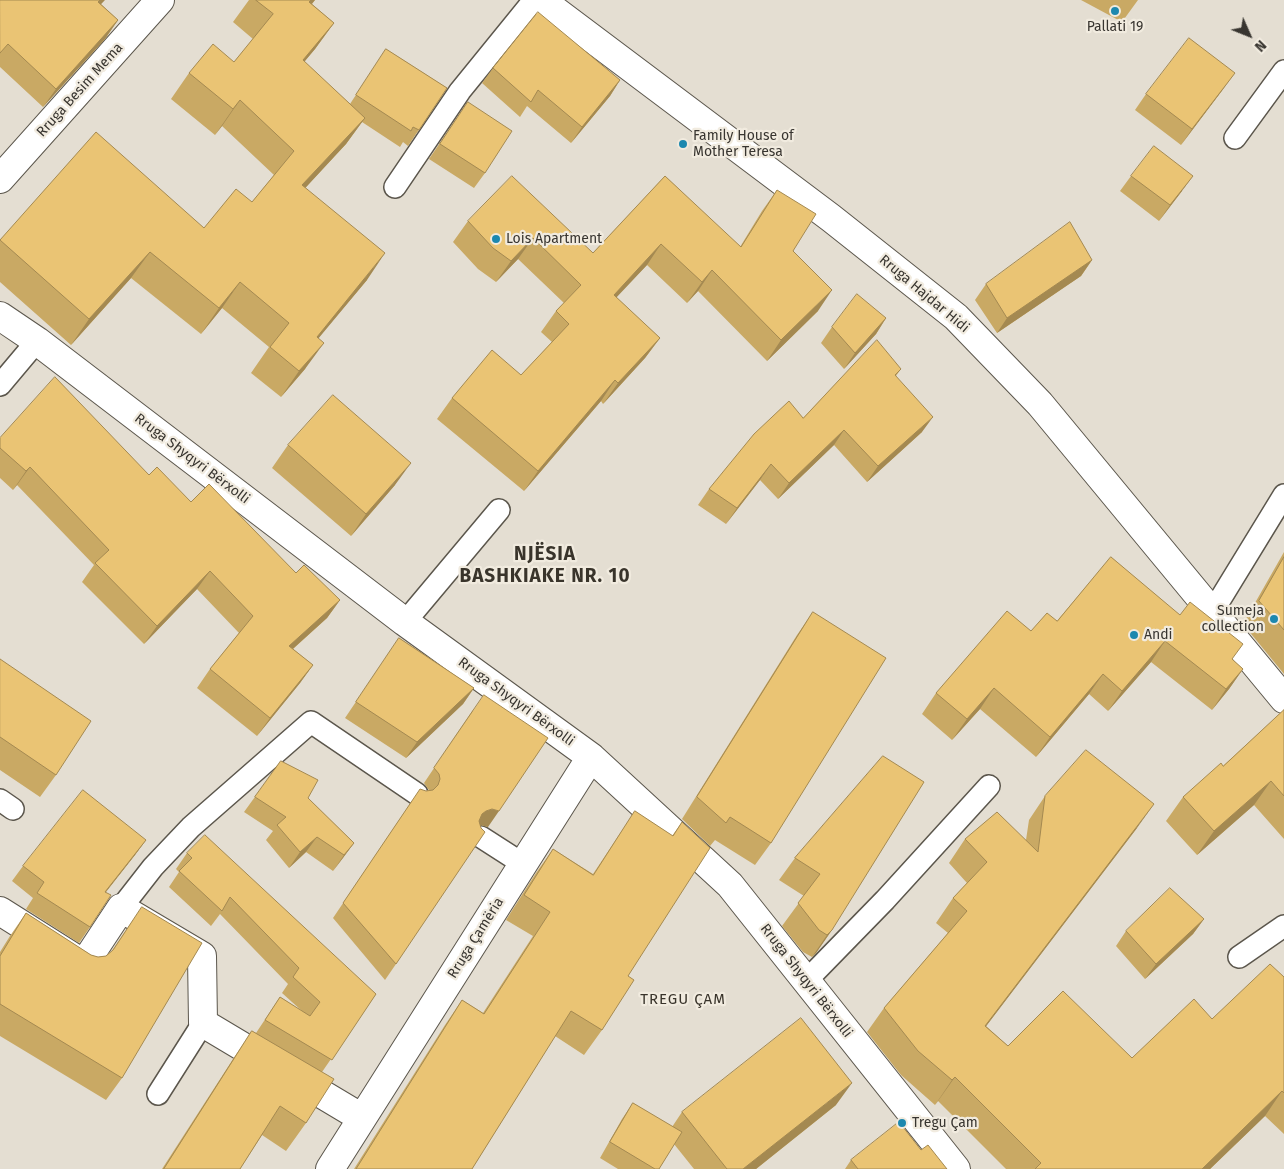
<!DOCTYPE html>
<html>
<head>
<meta charset="utf-8">
<style>
  body { margin:0 }
  #map { position:relative; width:1284px; height:1169px; overflow:hidden; background:#e4ded2; font-family:"Fira Sans",sans-serif }
  canvas { display:block }
  .north { position:absolute; left:1224px; top:10px; width:50px; height:50px; -webkit-text-stroke:4px #f1ebdf; paint-order:stroke; rotate:134deg; font-size:14px; font-weight:700; line-height:20px; text-align:center; color:#383530 }
  .north::after { content:''; display:block; margin:auto; width:18px; height:22px; background:#383530; clip-path:polygon(50% 0,100% 100%,50% 72%,0 100%) }
</style>
</head>
<body>
<div id="map">
<canvas width="1284" height="1169"></canvas>
<div class="north">N</div>
</div>
<script>
const g = document.querySelector('canvas').getContext('2d');
g.lineJoin = 'round';
function strokePath(path, color, width, dash) { g.strokeStyle = color; g.lineWidth = width; g.lineCap = dash ? 'butt' : 'round'; g.setLineDash(dash || []); g.stroke(path); }
function paint(path, color) { g.fillStyle = color; g.fill(path, 'evenodd'); }
function write(font, color, halo, rows, align = 'center') {
  g.font = font + ' "Fira Sans",sans-serif'; g.lineWidth = 4.5; g.setLineDash([]); g.textBaseline = 'middle'; g.strokeStyle = halo; g.fillStyle = color; for (const [text, x, y, turn = 0] of rows) {
    g.save(); g.translate(x, y); g.rotate((+turn || 0) * Math.PI / 180); g.textAlign = isNaN(turn) ? turn : align; if (halo) g.strokeText(text, 0, 0); g.fillText(text, 0, 0); g.restore();
  }
}
const service = new Path2D(`
  M1235,138L1284,71
  M395,187L460,91L534,0
  M0,385L37,341
  M1213,611L1284,495
  M405,622L499,510
  M0,800L13,809
  M481,837L523,864
  M121,908L153,867L191,827L311,722L417,794
  M1239,957L1284,926
  M806,981L885,900L989,786
  M158,1094L203,1023`);
const minor = new Path2D(`
  M541,0L831,218L956,317L1040,404L1284,699
  M0,179L160,0
  M0,316L37,341L405,622L591,757L730,885L956,1169
  M0,911L84,964L121,908L202,956L203,1023L362,1118
  M330,1169L591,757`);
strokePath(service, '#5b564c', 24);
strokePath(minor, '#5b564c', 30);
strokePath(service, '#fff', 21);
strokePath(minor, '#fff', 28);
paint(new Path2D(`
  M0,0L101,4L118,20L105,39L43,107L0,67Z
  M249,0H315L312,4L334,23L315,49L304,62L350,104L386,49L447,88L408,146L403,142L400,147L362,122L346,144L305,188L367,280L318,338L305,369L281,397L251,373L269,347L222,308L201,334L131,278L71,345L0,282V239L204,228L252,202L274,175L222,126L215,135L171,99L189,73L234,62L253,39L233,22Z
  M1081,0H1138L1122,22Z
  M493,68L620,80L610,96L571,143L527,106L520,117L482,83Z
  M1224,88L1181,145L1135,110L1146,94Z
  M468,102L485,173L474,188L429,159Z
  M665,176L740,247L762,211L777,190L793,251L818,311L767,361L698,291L687,303L647,265L616,297L660,338L645,358L603,404L601,401L524,491L437,419L452,398L521,375L552,342L541,332L556,311L564,303L518,259L496,282L478,269L453,242L468,221L593,253Z
  M1131,176L1182,191L1159,221L1120,191Z
  M1092,260L1081,276L997,333L975,300L986,284Z
  M886,318L876,334L844,369L821,343L832,327Z
  M901,369L896,376L922,432L867,482L834,445L778,499L760,480L726,524L698,505L709,489L803,418Z
  M0,438L149,475L191,502L296,573L340,600L327,618L293,649L313,665L300,683L257,736L197,688L210,669L239,633L197,589L144,644L82,582L94,565L17,485L13,490L0,478Z
  M288,445L395,485L351,536L272,468Z
  M1284,552V674L1243,624Z
  M1111,557L1243,669L1229,689L1212,710L1151,662L1108,711L1089,694L1036,757L980,709L952,740L922,714L936,693L1031,631L1057,621Z
  M813,612L771,843L755,865L715,840L710,846L682,819L797,635Z
  M399,638L474,688L463,704L406,758L345,718Z
  M0,659L56,775L40,797L0,770Z
  M473,710L488,827L480,825L396,964L385,980L333,918L410,804L426,791L429,790L428,789L424,783Z
  M1284,710V839L1254,805L1197,855L1166,821L1183,797L1223,766Z
  M883,756L832,930L816,953L812,957L803,952L782,926L804,896L779,880L795,858Z
  M281,761L308,798L354,843L333,871L306,852L289,868L266,840L273,831L244,812Z
  M1045,796L1137,828L986,1026L1008,1046L1132,1058L1212,1019L1284,977V1134L1265,1116L1210,1169H1006L938,1101L935,1105L901,1075L867,1032L884,1008L948,933L936,923L953,898L967,883L949,863L965,839L1026,840L1029,820Z
  M635,811L672,836L682,822L628,976L602,1030L584,1055L555,1036L472,1169H354L445,1025L462,1000L483,1013L533,936L506,920L536,873L553,849L593,874Z
  M146,840L135,855L106,892L90,927L79,943L26,909L33,898L12,881L23,866Z
  M187,853L376,994L322,1072L306,1123L286,1151L262,1135L240,1169H162L233,1059L252,1031L256,1033L280,997L302,1011L282,993L288,984L220,914L211,926L169,887L179,872L176,869Z
  M142,907L122,1078L106,1100L0,1036V952L10,936L26,913L91,955L98,957L106,956L111,952Z
  M1204,919L1193,934L1145,979L1116,946L1126,931Z
  M633,1103L672,1127L682,1112L836,1105L756,1169H694L674,1144L659,1169H618L600,1158L622,1119Z
  M921,1150L947,1169H845L851,1160Z`), '#c9a964');
paint(new Path2D(`
  M100,0H105L85,21Z
  M311,0H315L291,28Z
  M118,20L105,39L43,107L56,89Z
  M334,23L315,49L284,86L303,60Z
  M1235,73L1224,88L1181,145L1192,129Z
  M620,80L610,96L571,143L582,127Z
  M240,100L222,126L215,135L233,109Z
  M365,118L346,144L284,211L302,185Z
  M1193,176L1182,191L1159,221L1170,205Z
  M533,238L518,259L496,282L511,261Z
  M661,244L647,265L599,316L614,295Z
  M150,252L131,278L71,345L89,319Z
  M385,253L367,280L298,363L317,337Z
  M1092,260L1081,276L997,333L1007,318Z
  M712,270L698,291L687,303L702,282Z
  M240,282L222,308L201,334L219,308Z
  M832,290L818,311L767,361L781,340Z
  M886,318L876,334L844,369L855,353Z
  M660,338L645,358L603,404L618,383Z
  M324,343L305,369L281,397L299,371Z
  M615,380L601,401L524,491L538,471Z
  M933,417L922,432L867,482L878,466Z
  M844,430L834,445L778,499L789,483Z
  M411,463L395,485L351,536L366,514Z
  M771,464L760,480L726,524L737,508Z
  M30,467L17,485L13,490L26,471Z
  M210,571L197,589L144,644L157,626Z
  M340,600L327,618L276,664L289,646Z
  M1165,641L1151,662L1108,711L1122,691Z
  M313,665L300,683L257,736L270,718Z
  M1243,669L1229,689L1212,710L1226,689Z
  M1103,674L1089,694L1036,757L1050,737Z
  M474,688L463,704L406,758L417,742Z
  M994,688L980,709L952,740L967,719Z
  M1271,781L1254,805L1197,855L1214,831Z
  M1154,804L1137,828L968,1050L985,1026Z
  M492,809L499,811L488,827L481,825L475,826L482,814L486,811Z
  M317,837L306,852L289,868L300,852Z
  M146,840L135,855L94,907L105,892Z
  M354,843L343,858L333,871L344,855Z
  M1204,919L1193,934L1145,979L1156,964Z
  M832,930L816,953L812,957L827,935Z
  M955,1077L938,1101L935,1105L952,1080Z
  M852,1083L836,1105L756,1169H743Z
  M1282,1091L1265,1116L1210,1169H1202Z`), '#a48951');
const building = new Path2D(`
  M0,0H100L98,2L118,20L56,89L8,44L0,53Z
  M256,0H311L309,2L334,23L303,60L365,118L302,185L385,253L317,337L324,343L299,371L270,347L289,323L240,282L219,308L150,252L89,319L0,240L96,132L204,228L236,189L252,202L294,151L240,100L233,109L189,73L213,44L234,62L273,14Z
  M538,12L620,80L582,127L538,90L531,102L493,68Z
  M1189,38L1235,73L1192,129L1146,94Z
  M386,49L447,88L419,130L413,127L411,131L356,95Z
  M468,102L512,131L485,173L440,144Z
  M1154,146L1193,176L1170,205L1131,176Z
  M512,176L593,253L665,176L741,247L777,190L816,214L793,251L832,290L781,340L712,270L702,282L661,244L614,295L660,338L618,383L615,380L538,471L452,398L492,350L521,375L569,324L556,311L581,285L533,238L511,261L493,248L468,221Z
  M1070,222L1092,260L1007,318L986,284Z
  M857,294L886,318L855,353L832,327Z
  M877,340L901,369L895,375L933,417L878,466L844,430L789,483L771,464L737,508L709,489L754,434L789,401L803,418Z
  M55,377L149,475L157,467L191,502L209,484L296,573L304,565L340,600L289,646L313,665L270,718L210,669L253,616L210,571L157,626L95,563L109,550L30,467L26,471L0,448V438Z
  M333,395L411,463L366,514L288,445Z
  M1111,557L1180,615L1190,602L1243,644L1232,659L1243,669L1226,689L1165,641L1122,691L1103,674L1050,737L994,688L967,719L936,693L1007,611L1031,631L1047,613L1057,621Z
  M1284,557V630L1259,601Z
  M813,612L886,658L771,843L730,817L726,823L697,797Z
  M399,638L474,688L417,742L356,702Z
  M0,659L91,721L56,775L0,737Z
  M484,695L548,738L499,811L492,809L486,811L482,814L479,821L481,828L485,832L396,964L343,903L420,789L426,791L433,790L438,785L440,779L439,774L434,768Z
  M1284,710V796L1271,781L1214,831L1183,797L1221,763L1223,766Z
  M1086,750L1154,804L985,1026L1008,1046L1063,991L1132,1058L1194,999L1212,1019L1270,964L1284,977V1093L1282,1091L1202,1169H1035L1041,1163L955,1077L952,1080L918,1051L884,1008L967,911L953,898L987,862L965,839L997,812L1038,852L1045,796Z
  M883,756L924,782L832,930L827,935L819,930L798,903L820,874L795,858Z
  M281,761L318,780L308,798L354,843L344,855L317,837L300,852L277,825L286,817L255,797Z
  M83,790L146,840L105,892L111,895L90,927L37,893L44,882L23,866Z
  M635,811L673,836L682,822L710,848L628,976L634,980L602,1030L571,1011L472,1169H356L462,1000L484,1014L550,912L524,895L553,849L593,875Z
  M205,835L376,994L332,1060L265,1020L280,997L310,1016L320,1002L293,977L299,968L230,897L222,911L179,871L192,858L187,853Z
  M1170,888L1204,919L1156,964L1126,931Z
  M142,907L202,943L122,1078L0,1004V956L26,913L91,955L98,957L106,956L113,950Z
  M801,1018L852,1083L743,1169H727L682,1112Z
  M252,1031L334,1079L306,1123L280,1106L240,1169H164Z
  M633,1103L682,1132L659,1169H655L610,1142Z
  M899,1122L921,1150L928,1145L947,1169H858L851,1160Z`);
paint(building, '#eac474');
strokePath(building, '#a48951', 1);
for (const [x, y, r, color] of [
  [1115,11,5,"#1c88af"],
  [683,144,5,"#1c88af"],
  [496,239,5,"#1c88af"],
  [1274,619,5,"#1c88af"],
  [1134,635,5,"#1c88af"],
  [902,1123,5,"#1c88af"]
]) { const dot = new Path2D(); dot.arc(x, y, r, 0, 2 * Math.PI); g.fillStyle = color; g.fill(dot); strokePath(dot, '#f1ebdf', 2); }
write('14px', '#383530', '#f1ebdf', [
  ["Pallati 19",1115,27,"center"],
  ["Family House of",693,136],
  ["Mother Teresa",693,152],
  ["Lois Apartment",506,239],
  ["Sumeja",1264,611,"right"],
  ["collection",1264,627,"right"],
  ["Andi",1144,635],
  ["Tregu Çam",912,1123]
], 'left');
write('14px', '#383530', '#f1ebdf', [
  ["Rruga Besim Mema",80,90,-48],
  ["Rruga Hajdar Hidi",924,294,40],
  ["Rruga Shyqyri Bërxolli",192,459,37],
  ["Rruga Shyqyri Bërxolli",516,702,36],
  ["Rruga Çamëria",476,938,-58],
  ["Rruga Shyqyri Bërxolli",806,981,52]
]);
g.letterSpacing = '1px';
write('15px', '#39342b', '#f1ebdf', [
  ["TREGU ÇAM",683,1000]
]);
g.letterSpacing = '0px';
g.letterSpacing = '1px';
write('bold 19px', '#39342b', '#f1ebdf', [
  ["NJËSIA",545,555],
  ["BASHKIAKE NR. 10",545,577]
]);
g.letterSpacing = '0px';
</script>
</body>
</html>
